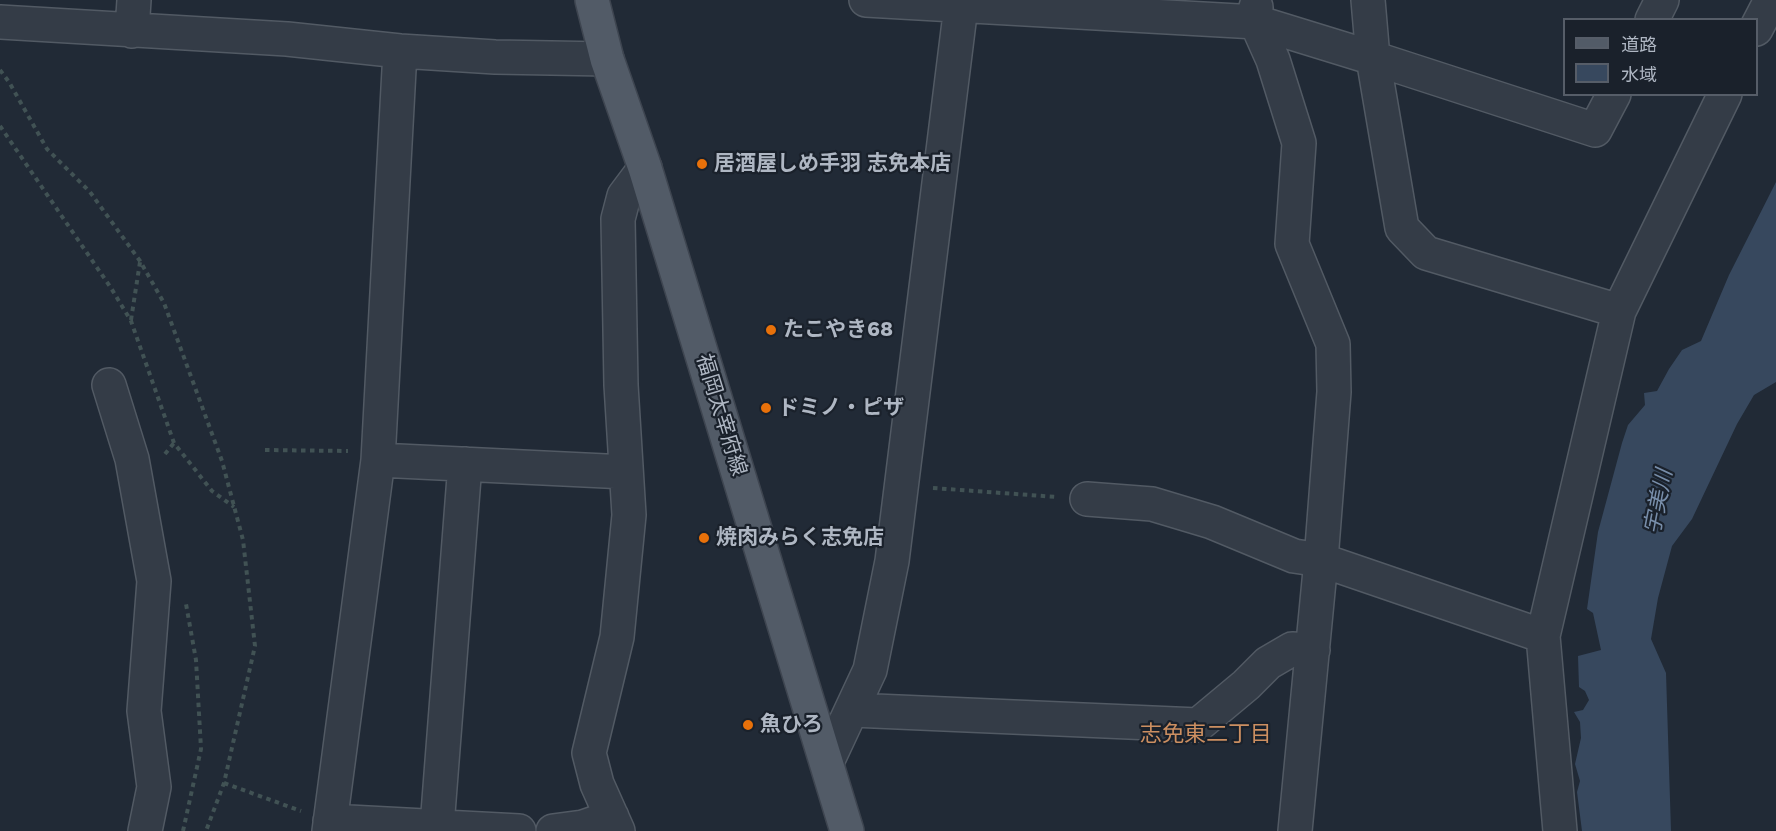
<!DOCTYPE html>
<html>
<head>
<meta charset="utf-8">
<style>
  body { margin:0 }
  #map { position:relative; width:1776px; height:831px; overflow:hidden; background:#212a36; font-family:"Work Sans","Noto Sans JP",sans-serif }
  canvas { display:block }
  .legend { position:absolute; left:1563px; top:18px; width:195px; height:78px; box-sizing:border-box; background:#1a212b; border:2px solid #565d68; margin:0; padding:8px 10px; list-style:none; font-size:18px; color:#afb7c3 }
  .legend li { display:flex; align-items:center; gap:12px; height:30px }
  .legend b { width:30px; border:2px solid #565d68 }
</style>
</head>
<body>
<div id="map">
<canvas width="1776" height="831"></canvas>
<ul class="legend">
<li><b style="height:8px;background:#525b67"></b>道路</li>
<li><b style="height:16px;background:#37485e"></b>水域</li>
</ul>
</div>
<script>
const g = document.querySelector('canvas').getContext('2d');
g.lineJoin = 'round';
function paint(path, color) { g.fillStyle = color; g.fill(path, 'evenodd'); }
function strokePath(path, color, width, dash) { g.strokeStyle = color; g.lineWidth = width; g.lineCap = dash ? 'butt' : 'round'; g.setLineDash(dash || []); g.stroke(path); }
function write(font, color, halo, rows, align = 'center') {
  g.font = font + ' "Work Sans","Noto Sans JP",sans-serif'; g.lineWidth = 4.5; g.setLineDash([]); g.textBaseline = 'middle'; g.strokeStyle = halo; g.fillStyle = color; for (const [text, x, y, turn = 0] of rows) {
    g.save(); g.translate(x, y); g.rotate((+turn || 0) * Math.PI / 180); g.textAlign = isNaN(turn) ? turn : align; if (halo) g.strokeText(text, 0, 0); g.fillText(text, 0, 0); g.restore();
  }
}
paint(new Path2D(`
  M1776,182V382L1754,395L1737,424L1692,519L1672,546L1658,598L1651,639L1666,673L1671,831H1582L1577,792L1580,781L1575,764L1581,738L1580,722L1574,712L1583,710L1589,700L1585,691L1579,687L1578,656L1601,650L1593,613L1587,609L1598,532L1622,443L1628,425L1645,405L1644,393L1657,391L1669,369L1682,350L1701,341L1729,275Z`), '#37485e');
const minor = new Path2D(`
  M866,0L1256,22L1373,58L1402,228L1426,253L1619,311
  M1368,0L1373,58L1595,130L1614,94
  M1256,7V22L1273,60L1299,143L1292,244L1333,344L1334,392L1321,560L1295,831
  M1652,20L1662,0
  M0,22L287,39L400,51L495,57L607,59
  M1756,29L1771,0
  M132,31L134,0
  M109,385L132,459L154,581L144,711L154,787L145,831
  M378,460L626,472
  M1087,499L1152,504L1212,522L1294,556L1321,560L1543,636
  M852,710L1198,725L1246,685L1268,663L1292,649L1313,650
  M827,762L870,670L892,561L961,6
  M330,821L519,831
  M437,826L465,464
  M329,831L378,460L400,51
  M553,831L583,827L612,817
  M618,831L597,784L589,753L617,637L629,515L621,385L618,219L624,196L645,168
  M1560,831L1543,636L1619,311L1725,94`);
const major = new Path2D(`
  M592,0L607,59L645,168L847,831`);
strokePath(minor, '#525a64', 36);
strokePath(major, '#3e4550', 36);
strokePath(new Path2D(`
  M0,70L9,82L47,149L90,192L140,261L164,303L222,461L243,540L255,646L224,783L206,831
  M0,126L111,288L131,321L174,443L212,491L234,507
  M131,320L140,262
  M265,450L348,451
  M165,454L174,443
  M933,488L1057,497
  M224,783L301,811
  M183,831L201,749L196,660L186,604`), '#415254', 4, [4.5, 4.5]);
strokePath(minor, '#343c47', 33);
strokePath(major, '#525b67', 33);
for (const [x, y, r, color] of [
  [702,164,6,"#e8710a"],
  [771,330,6,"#e8710a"],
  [766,408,6,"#e8710a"],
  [704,538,6,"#e8710a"],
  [748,725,6,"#e8710a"]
]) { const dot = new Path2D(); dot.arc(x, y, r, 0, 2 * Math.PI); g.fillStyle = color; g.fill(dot); strokePath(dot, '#1a212b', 2); }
write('bold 21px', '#afb7c3', '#1a212b', [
  ["居酒屋しめ手羽 志免本店",714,164],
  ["たこやき68",783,330],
  ["ドミノ・ピザ",778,408],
  ["焼肉みらく志免店",716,538],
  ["魚ひろ",760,725]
], 'left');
write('21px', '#afb7c3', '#1a212b', [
  ["福岡太宰府線",721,415,73]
]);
write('italic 22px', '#788eaa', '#1a212b', [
  ["宇美川",1659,502,-79]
]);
write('22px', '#cc8f61', '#1a212b', [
  ["志免東二丁目",1206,735]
]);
</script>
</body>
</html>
